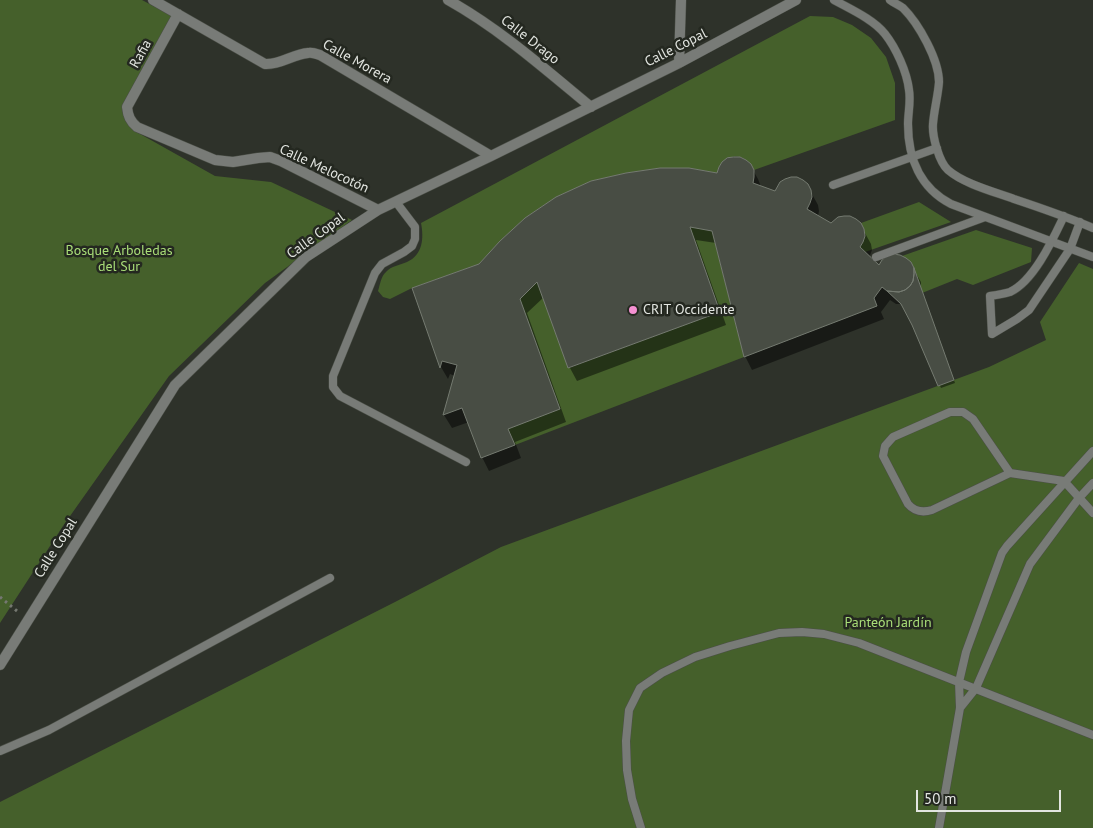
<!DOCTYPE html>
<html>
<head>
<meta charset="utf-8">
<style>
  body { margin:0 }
  #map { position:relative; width:1093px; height:828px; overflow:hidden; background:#2e322a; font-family:"PT Sans",sans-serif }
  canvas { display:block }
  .scale { position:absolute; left:916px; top:790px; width:145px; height:22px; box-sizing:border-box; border:2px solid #e2e5e0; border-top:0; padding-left:6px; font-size:15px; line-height:18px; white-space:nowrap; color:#e2e5e0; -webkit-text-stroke:4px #242820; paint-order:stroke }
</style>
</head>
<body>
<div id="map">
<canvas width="1093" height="828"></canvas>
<div class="scale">50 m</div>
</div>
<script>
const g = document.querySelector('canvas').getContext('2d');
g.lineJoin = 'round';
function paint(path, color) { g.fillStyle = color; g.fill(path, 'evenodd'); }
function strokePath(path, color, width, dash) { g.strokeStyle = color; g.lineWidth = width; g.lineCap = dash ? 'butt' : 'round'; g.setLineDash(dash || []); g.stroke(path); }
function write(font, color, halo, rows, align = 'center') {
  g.font = font + ' "PT Sans",sans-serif'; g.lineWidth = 5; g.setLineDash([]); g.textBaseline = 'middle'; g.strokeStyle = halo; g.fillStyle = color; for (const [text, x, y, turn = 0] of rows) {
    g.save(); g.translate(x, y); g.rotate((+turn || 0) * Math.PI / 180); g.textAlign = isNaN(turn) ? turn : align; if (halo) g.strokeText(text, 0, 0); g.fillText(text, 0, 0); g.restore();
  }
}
paint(new Path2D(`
  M0,0H142L172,16L123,107L133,130L215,176L271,182L352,220L265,283L169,376L63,526L0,623Z
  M810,16L833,17L852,25L871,38L886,57L895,83V120L754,170C744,150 724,153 717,173L689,168H660L626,173L591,181L556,197L525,218L500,241L479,264L412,288L390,299L383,297L378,291C380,285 381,276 386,272C391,266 400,265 407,262C423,255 424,238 421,223Z
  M919,202L951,222L865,252L860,247C865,239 866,232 861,223Z
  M690,227L712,231L744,357L515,445L508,429L520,299L537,282L569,368L719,312Z
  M976,230L1032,248L1031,262L973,285L957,279L922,293L911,262L902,256Z
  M1079,263L1093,269V828H0V802L395,602L501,547L989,367L1046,340L1040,322Z`), '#45602b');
paint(new Path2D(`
  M750,165L758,179L761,187L775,193L807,185L818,205L819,211L818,216L831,225L860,224L871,244L872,250L869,258L879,267L910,263L921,282V290L955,383L941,388L913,324L903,307L901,304H896L890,300L881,312L884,319L752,370L745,356L716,243L696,240L726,325L577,381L570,368L544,297L527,313L566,422L515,442L521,458L489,471L482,457L469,422L452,428L444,415L455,376L450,374L448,379L441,367L414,289L480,265L717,174Z`), '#0007');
const building = new Path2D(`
  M734,157H740L746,160L751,164L754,170V177L753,183L775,191L780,182L785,179L791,177H797L803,180L808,184L811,190L812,197L810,203L807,209L831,223L838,217L844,216H850L856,219L861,223L864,229L865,236L863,242L860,247L879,265L882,260L887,256L893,254L900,255L906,258L911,262L914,268V274L913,281L910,286L905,290L899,292L887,291L882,287L874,298L877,306L744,357L712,231L690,227L720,312L568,368L537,282L520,299L560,409L508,429L515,445L481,458L462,408L443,415L457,365L442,361L440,368L412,288L479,264L500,241L525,218L556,197L591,181L626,173L660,168H689L717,173L719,167L722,162L727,158Z
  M914,268L954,380L938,386L912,325L901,304L887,291L899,292L905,290L910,286L913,281L914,274Z`);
paint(building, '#484d44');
strokePath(building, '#757b71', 1);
const lane = new Path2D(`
  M834,0C850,9 873,19 885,34C896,48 907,72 909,90C911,101 908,113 908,124C908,158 920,188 951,204L1093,257
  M890,0C894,3 899,5 903,8C919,24 939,60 939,82C938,96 934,110 933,124C932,136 939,162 948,170C964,184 995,192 1014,199C1041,208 1067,217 1093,228
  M833,185L937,148
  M396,202L415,227V239L412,246L404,252L382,264L375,273L333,376V387L340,396L466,462
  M1064,216C1053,239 1034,281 1010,292C1003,294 997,295 990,296L992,334L1017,319L1029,310L1070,249L1080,222
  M876,257L985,217
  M1010,473L932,510C922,513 914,511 908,504L883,456L885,446L893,437L950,412H963L973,419L1010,473L1064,481L1093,513
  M960,708L976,688L1030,564L1079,498L1093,483
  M0,751L49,730L330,578
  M641,828L632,799L627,770L626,741L629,710L640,688L662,673L695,657L730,646L779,633L802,632L824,634L859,643L1093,735
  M939,828L960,708L959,682L966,652L1002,553L1007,546L1093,451`);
const street = new Path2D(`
  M153,0L265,64C281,65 293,54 308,53C312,52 317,54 320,55L491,156
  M448,0C500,29 545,69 591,107
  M178,14L127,107C128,116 130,121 137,127L215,160L233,162L258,158L270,157L281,161L378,210
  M679,63L681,0
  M0,665L175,385L306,257L378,210L491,156L679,63L796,0`);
strokePath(lane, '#4b4f47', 9);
strokePath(street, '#4b4f47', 11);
strokePath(new Path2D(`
  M0,597L17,611`), '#757871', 3, [2.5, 4]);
strokePath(lane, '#787b77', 8);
strokePath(street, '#787b77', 10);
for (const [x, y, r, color] of [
  [633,310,5,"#f591d2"]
]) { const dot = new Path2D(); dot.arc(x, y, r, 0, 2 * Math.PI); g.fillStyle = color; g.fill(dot); strokePath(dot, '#242820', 2); }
write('14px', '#e2e5e0', '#242820', [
  ["Calle Drago",530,40,38],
  ["Calle Copal",676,48,-27],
  ["Rafia",141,54,-61],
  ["Calle Morera",357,62,29],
  ["Calle Melocotón",324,169,25],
  ["Calle Copal",316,236,-36],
  ["Calle Copal",56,548,-58]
]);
write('14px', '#a9de78', '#242820', [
  ["Bosque Arboledas",119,251],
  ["del Sur",119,267],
  ["Panteón Jardín",888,623]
]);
write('14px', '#e2e5e0', '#242820', [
  ["CRIT Occidente",643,310]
], 'left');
</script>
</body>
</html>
